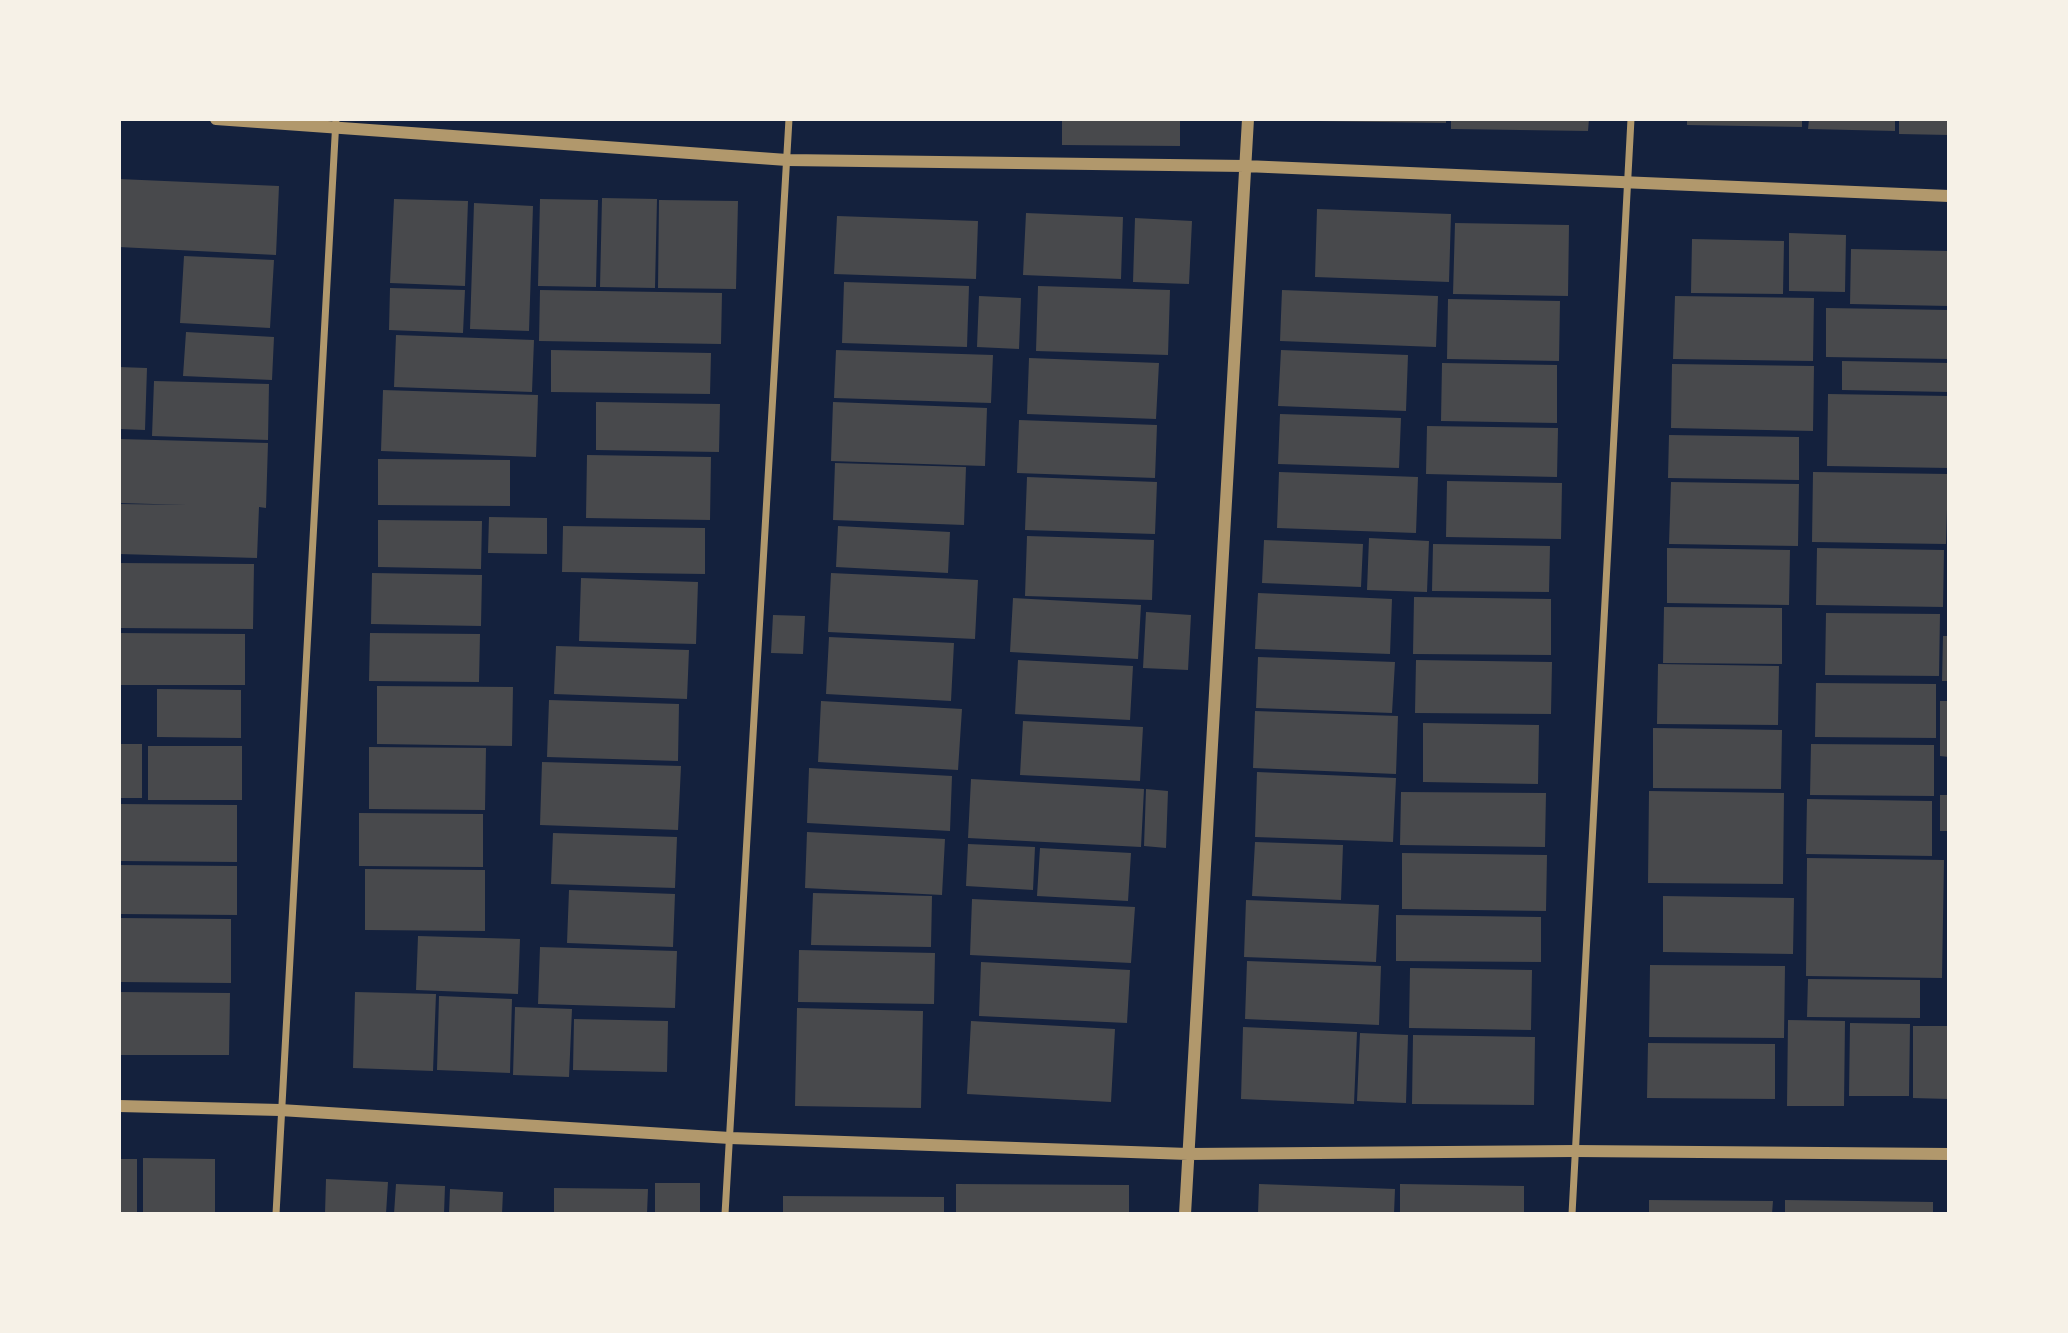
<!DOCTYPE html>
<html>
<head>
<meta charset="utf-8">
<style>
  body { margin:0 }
  #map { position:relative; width:2068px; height:1333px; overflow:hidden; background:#14213d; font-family:Quicksand,sans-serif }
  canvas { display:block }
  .frame { position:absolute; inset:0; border:121px solid #f6f1e7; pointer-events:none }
</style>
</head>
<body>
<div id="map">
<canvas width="2068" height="1333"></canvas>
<div class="frame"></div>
</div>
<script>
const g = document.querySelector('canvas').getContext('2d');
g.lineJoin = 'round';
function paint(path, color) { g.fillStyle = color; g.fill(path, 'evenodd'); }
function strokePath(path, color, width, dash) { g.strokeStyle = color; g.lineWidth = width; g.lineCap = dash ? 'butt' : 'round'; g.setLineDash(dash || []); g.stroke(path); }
paint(new Path2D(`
  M1062,119H1180V146L1062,145Z
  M1317,119H1446V123L1317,121Z
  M1451,119H1589L1588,131L1451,129Z
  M1687,119H1802V127L1687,125Z
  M1809,119H1895V131L1808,129Z
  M1899,119H1949V135L1899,134Z
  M119,179L279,186L276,255L119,247Z
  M602,198L657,199L655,288L600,287Z
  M394,199L468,201L465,286L390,283Z
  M540,199L598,200L596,287L538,286Z
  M659,200L738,201L736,289L658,288Z
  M474,203L533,206L529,331L470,329Z
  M1317,209L1451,214L1449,282L1315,277Z
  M1026,213L1123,217L1121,279L1023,275Z
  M837,216L978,221L976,279L834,274Z
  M1135,218L1192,221L1189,284L1133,282Z
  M1455,223L1569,225L1568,296L1453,294Z
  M1789,233L1846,235L1845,292L1789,291Z
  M1692,239L1784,241L1783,294L1691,293Z
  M1851,249L1949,251V306L1850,304Z
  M184,256L274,260L270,328L180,323Z
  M844,282L969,286L967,347L842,343Z
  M1038,286L1170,290L1168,355L1036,351Z
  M390,288L465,290L463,333L389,330Z
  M540,290L722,293L721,344L539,341Z
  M1282,290L1438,296L1436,347L1280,341Z
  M979,296L1021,298L1019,349L977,347Z
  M1675,296L1814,298L1813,361L1673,359Z
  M1448,299L1560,301L1559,361L1447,359Z
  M1826,308L1949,310V359L1826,357Z
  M186,332L274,337L272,380L183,376Z
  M396,335L534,340L532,392L394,387Z
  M551,350L711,353L710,394L551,392Z
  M836,350L993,355L991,403L834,398Z
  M1281,350L1408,355L1406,411L1278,406Z
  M1029,358L1159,363L1156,419L1027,414Z
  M1842,361L1949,363V392L1842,390Z
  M1442,363L1557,365V423L1441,421Z
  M1672,364L1814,366L1813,431L1671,428Z
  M119,367L147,368L145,430L119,429Z
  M154,381L269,384L268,440L152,436Z
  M383,390L538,395L536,457L381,451Z
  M1828,394L1949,396V468L1827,466Z
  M596,402L720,404L719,452L596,450Z
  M833,402L987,408L985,466L831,461Z
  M1280,414L1401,418L1399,468L1278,464Z
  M1019,420L1157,425L1155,478L1017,473Z
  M1427,426L1558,428L1557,477L1426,474Z
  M1669,435L1799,437V480L1668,478Z
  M119,439L268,443L266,508L259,507L257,558L119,554V504L187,505L119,503Z
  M587,455L711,457L710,520L586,518Z
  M378,459L510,460V506L378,505Z
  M835,463L966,467L964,525L833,520Z
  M1279,472L1418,477L1416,533L1277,528Z
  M1813,472L1948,474L1946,544L1812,542Z
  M1027,477L1157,482L1155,534L1025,530Z
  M1447,481L1562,483L1561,539L1446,537Z
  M1671,482L1799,484L1798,546L1669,544Z
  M489,517L547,518V554L488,553Z
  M378,520L482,521L481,569L378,567Z
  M563,526L705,528V574L562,572Z
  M838,526L950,532L948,573L836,567Z
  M1027,536L1154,540L1152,600L1025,596Z
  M1369,538L1429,541L1427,592L1367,590Z
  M1264,540L1363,544L1361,587L1262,583Z
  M1433,544L1550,546L1549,592L1432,591Z
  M1667,548L1790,550L1789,605L1667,603Z
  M1817,548L1944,550L1943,607L1816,605Z
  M119,563L254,564L253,629L119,628Z
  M372,573L482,575L481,626L371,624Z
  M831,573L978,580L975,639L828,632Z
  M581,578L698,582L696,644L579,641Z
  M1258,593L1392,599L1390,654L1255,649Z
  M1414,597L1551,599V655L1413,654Z
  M1013,598L1141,605L1138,659L1010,652Z
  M1664,607L1782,608V664L1663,663Z
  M1146,612L1191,615L1188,670L1143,668Z
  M1826,613L1940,614L1939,676L1825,675Z
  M773,615L805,616L803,654L771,653Z
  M119,633L245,634V685H119Z
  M370,633L480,634L479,682L369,681Z
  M1943,636H1949V681H1942Z
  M829,637L954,643L951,701L826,694Z
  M556,646L689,650L687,699L554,694Z
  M1258,657L1395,662L1392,713L1256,708Z
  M1018,660L1133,666L1130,720L1015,714Z
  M1416,660L1552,662L1551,714L1415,713Z
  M1658,664L1779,666L1778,725L1657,724Z
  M1816,683L1936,684V738L1815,737Z
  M377,686L513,687L512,746L377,744Z
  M157,689L241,690V738L157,737Z
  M549,700L679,704L678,761L547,757Z
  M821,701L962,709L958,770L818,762Z
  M1940,701H1949V757L1940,756Z
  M1255,711L1398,716L1396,774L1253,768Z
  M1023,721L1143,727L1140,781L1020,775Z
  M1423,723L1539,725L1538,784L1423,782Z
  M1653,728L1782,730L1781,789L1653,788Z
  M119,744H142V798H119Z
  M1811,744L1934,745V796L1810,795Z
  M148,746H242V800H148Z
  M369,747L486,748L485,810L369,809Z
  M542,762L681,766L678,830L540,825Z
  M809,768L952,776L950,831L807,823Z
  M1257,772L1396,778L1393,842L1255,837Z
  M971,779L1144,789L1141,847L968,838Z
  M1146,789L1168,791L1166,848L1144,846Z
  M1649,791L1784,793L1783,884L1648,883Z
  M1401,792L1546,793L1545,847L1400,845Z
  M1940,795H1949V831H1940Z
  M1807,799L1932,801V856L1806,854Z
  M119,804L237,805V862L119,861Z
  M359,813L483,814V867L359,866Z
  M807,832L945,839L942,895L805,888Z
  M553,833L677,837L675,888L551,884Z
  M1255,842L1343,845L1341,900L1252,896Z
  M968,844L1035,847L1033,890L966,886Z
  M1040,848L1131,853L1128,901L1037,896Z
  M1402,853L1547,855L1546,911L1402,909Z
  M1807,858L1944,860L1942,978L1806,976Z
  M119,865L237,866V915L119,914Z
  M365,869L485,870V931L365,930Z
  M569,890L675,894L673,947L567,943Z
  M813,893L932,896L931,947L811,945Z
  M1663,896L1794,898L1793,954L1663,952Z
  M972,899L1135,907L1131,963L970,955Z
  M1246,900L1379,905L1376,962L1244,957Z
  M1396,915L1541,917V962L1396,961Z
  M119,918L231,919V983L119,982Z
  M418,936L520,939L518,994L416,990Z
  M540,947L677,951L675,1008L538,1004Z
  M799,950L935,953L934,1004L798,1002Z
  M1247,961L1381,966L1379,1025L1245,1019Z
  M981,962L1130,970L1127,1023L979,1016Z
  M1650,965L1785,966L1784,1038L1649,1037Z
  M1410,968L1532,970L1531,1030L1409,1028Z
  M1808,979L1920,980V1018L1807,1017Z
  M119,992L230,993L229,1055H119Z
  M355,992L436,994L433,1071L353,1068Z
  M439,996L512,999L510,1073L437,1070Z
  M515,1007L572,1009L569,1077L513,1075Z
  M797,1008L923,1011L921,1108L795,1106Z
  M574,1019L668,1021L667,1072L573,1070Z
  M1788,1020L1845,1021L1844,1106H1787Z
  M971,1021L1115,1029L1111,1102L967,1094Z
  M1850,1023L1910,1024L1909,1096H1849Z
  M1913,1026H1949V1099L1913,1098Z
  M1243,1027L1357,1032L1354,1104L1241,1099Z
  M1360,1033L1408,1035L1406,1103L1357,1101Z
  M1413,1035L1535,1037L1534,1105L1412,1104Z
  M1648,1043L1775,1044V1099L1647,1098Z
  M143,1158L215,1159V1214H143Z
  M119,1159H137V1214H119Z
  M326,1179L388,1182L386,1214H325Z
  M655,1183H700V1214H655Z
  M396,1184L445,1186L444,1214H394Z
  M956,1184L1129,1185V1214H956Z
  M1259,1184L1395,1189L1394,1214H1258Z
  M1400,1184L1524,1186V1214H1400Z
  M554,1188L648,1189L647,1214H554Z
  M450,1189L503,1192L502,1214H449Z
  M783,1196L944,1197V1214H783Z
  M1649,1200L1773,1201L1772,1214H1649Z
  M1785,1200L1933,1202V1214H1785Z`), '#48494c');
strokePath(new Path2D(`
  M276,1214L336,119
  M725,1214L789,119
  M1572,1214L1631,119`), '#b1986c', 7);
strokePath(new Path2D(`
  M216,119L787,160L1245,166L1949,196
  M119,1106L280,1110L730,1138L1188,1154L1575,1151L1949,1154
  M1185,1214L1248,119`), '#b1986c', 12);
</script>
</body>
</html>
